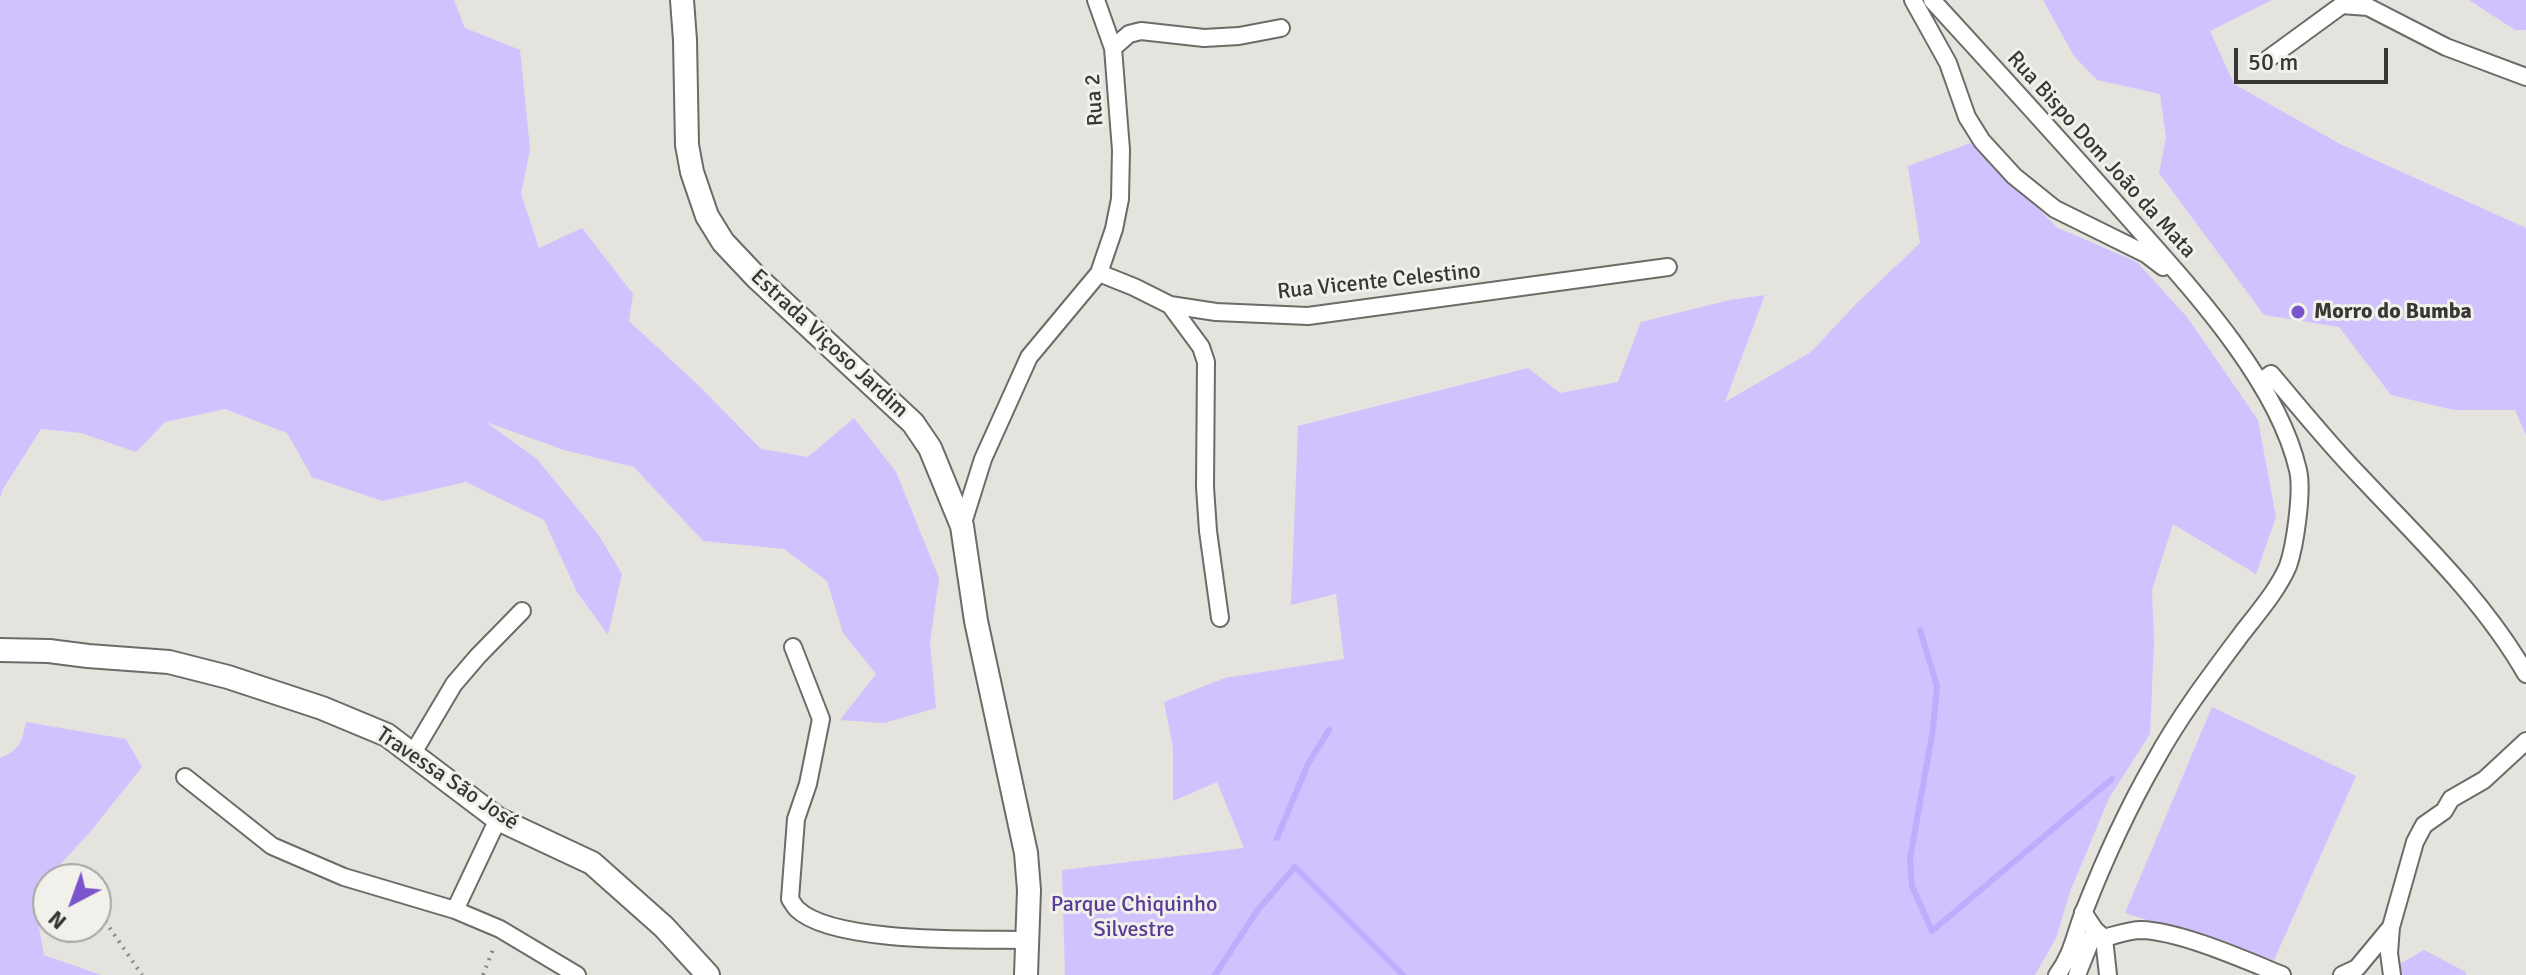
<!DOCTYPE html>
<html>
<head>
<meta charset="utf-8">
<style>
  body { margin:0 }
  #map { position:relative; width:2526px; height:975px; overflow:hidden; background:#e5e3dd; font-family:Signika,sans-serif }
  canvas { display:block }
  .north { position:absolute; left:32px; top:863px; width:80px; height:80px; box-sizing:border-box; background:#f2f0ea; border:2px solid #a7a6a1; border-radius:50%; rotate:221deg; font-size:22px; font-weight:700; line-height:32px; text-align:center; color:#373734 }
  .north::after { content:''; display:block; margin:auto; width:28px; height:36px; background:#7a53cd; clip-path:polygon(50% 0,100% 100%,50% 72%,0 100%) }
  .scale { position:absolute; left:2234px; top:48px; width:154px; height:36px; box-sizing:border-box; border:4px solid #373734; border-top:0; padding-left:10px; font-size:24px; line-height:28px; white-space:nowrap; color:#373734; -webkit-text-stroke:6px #f2f0ea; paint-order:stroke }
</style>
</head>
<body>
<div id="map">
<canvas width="2526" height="975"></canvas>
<div class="north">N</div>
<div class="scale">50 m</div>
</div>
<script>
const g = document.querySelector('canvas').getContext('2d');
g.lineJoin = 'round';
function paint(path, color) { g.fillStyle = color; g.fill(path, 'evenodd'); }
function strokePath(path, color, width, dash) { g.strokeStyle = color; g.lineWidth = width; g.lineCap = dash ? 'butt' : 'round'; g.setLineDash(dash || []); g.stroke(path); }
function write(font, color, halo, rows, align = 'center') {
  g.font = font + ' Signika,sans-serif'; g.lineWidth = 6; g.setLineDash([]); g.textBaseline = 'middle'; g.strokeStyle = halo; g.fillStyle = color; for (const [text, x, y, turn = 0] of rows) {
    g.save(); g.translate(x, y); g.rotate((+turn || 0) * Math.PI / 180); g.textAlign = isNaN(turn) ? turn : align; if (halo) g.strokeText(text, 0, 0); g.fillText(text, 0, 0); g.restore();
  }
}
paint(new Path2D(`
  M0,0H454L465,28L520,50L530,149L521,194L539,248L582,228L633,294L629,321L696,383L761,449L808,457L854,418L896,472L939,578L930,643L936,708L884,723L840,720L876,674L843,633L827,581L784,549L703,541L634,467L564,450L486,422L537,459L598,534L622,574L608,635L577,592L544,520L466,482L382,501L312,477L287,433L225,409L165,422L136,452L81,433L41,429L3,489L0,497Z
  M2043,0H2272L2210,31L2234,84L2340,144L2526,228V435L2515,410H2454L2391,395L2339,327L2264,315L2159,173L2166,138L2160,94L2097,80L2074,56Z
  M2469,0H2526V30H2515Z
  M1971,143L2058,228L2137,262L2187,317L2258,420L2276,517L2256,574L2173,524L2152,590L2154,642L2150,734L2109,798L2070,892L2056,938L2035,975H1065L1062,870L1244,848L1217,782L1173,801V748L1164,702L1225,678L1344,659L1336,594L1291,605L1298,426L1528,368L1560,393L1618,382L1641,322L1730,300L1765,295L1725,402L1811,352L1855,305L1920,243L1908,166Z
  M2212,707L2356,776L2274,960L2125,913Z
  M26,722L126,739L142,767L90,832L33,894L44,955L101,975H0V758C20,750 22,742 26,722Z
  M2424,950L2466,972V975H2381Z`), '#cfc2ff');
strokePath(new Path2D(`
  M1920,630L1937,686L1933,729L1910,859L1912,886L1932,931L2112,779
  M1277,838L1308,764L1329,730
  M1215,975L1257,911L1295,867L1403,975`), '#bfacfc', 6);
const street = new Path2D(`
  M1096,0L1113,48
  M1913,0L1948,63L1967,117L1982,141L2014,176L2055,209L2146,254L2163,267
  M1932,0C1998,72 2063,143 2127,216C2188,285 2277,379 2298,470C2303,491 2295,546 2288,566C2278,590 2256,615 2240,636C2210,676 2179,717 2155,761C2128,808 2105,858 2085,909C2075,933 2073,954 2057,975
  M2268,59L2342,5L2368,7L2446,47L2526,77
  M1099,273L1134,287L1170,305L1216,312L1308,316L1668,267
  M1170,305L1201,347L1206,362L1205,487L1208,531L1220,618
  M2261,381L2271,374C2300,408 2329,444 2360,476C2419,539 2483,599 2526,674
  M962,526L983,459L1029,357L1099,273L1114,229L1120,199L1121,150L1113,48L1129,34L1141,31L1204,38L1239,36L1281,28
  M793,647L821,719L808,784L796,819L790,899C792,902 794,906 797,909C833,944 977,939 1028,940
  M413,753L454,684L478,656L522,611
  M185,777L272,846L344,877L455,910L500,929L577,975
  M455,910L498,819
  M2083,912L2095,930L2104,938L2108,975
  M2104,938C2116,935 2129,930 2141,930C2180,931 2245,960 2282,975
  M2077,975L2095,930
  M2342,975L2357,968L2391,927
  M2392,975L2389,953L2391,927L2415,842L2424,825L2444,811L2451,799L2484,780L2526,741`);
const secondary = new Path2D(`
  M682,0L685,40L687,145L692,172L707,216L723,242L757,278L913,423L930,448L962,526L976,621L1026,853L1029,890L1026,975
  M0,650L49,651L88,656L169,662L228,677L322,708L387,735L498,819L592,863L664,927L708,975`);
strokePath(street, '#6d6b66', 20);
strokePath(secondary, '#6d6b66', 26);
strokePath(new Path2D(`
  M96,908L142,975
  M483,975L494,947`), '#888782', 4, [2, 6]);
strokePath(street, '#fff', 16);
strokePath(secondary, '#fff', 22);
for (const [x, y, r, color] of [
  [2298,312,8,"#7a53cd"]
]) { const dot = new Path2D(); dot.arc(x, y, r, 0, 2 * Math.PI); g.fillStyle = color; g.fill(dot); strokePath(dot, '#f2f0ea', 3); }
write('22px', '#373734', '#f2f0ea', [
  ["Rua 2",1095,100,-94],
  ["Rua Bispo Dom João da Mata",2101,155,48],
  ["Rua Vicente Celestino",1379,282,-6],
  ["Estrada Viçoso Jardim",829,344,43],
  ["Travessa São José",447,779,34]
]);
write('bold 22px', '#373734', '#f2f0ea', [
  ["Morro do Bumba",2314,312]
], 'left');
write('22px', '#583b96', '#f2f0ea', [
  ["Parque Chiquinho",1134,905],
  ["Silvestre",1134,930]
]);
</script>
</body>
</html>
